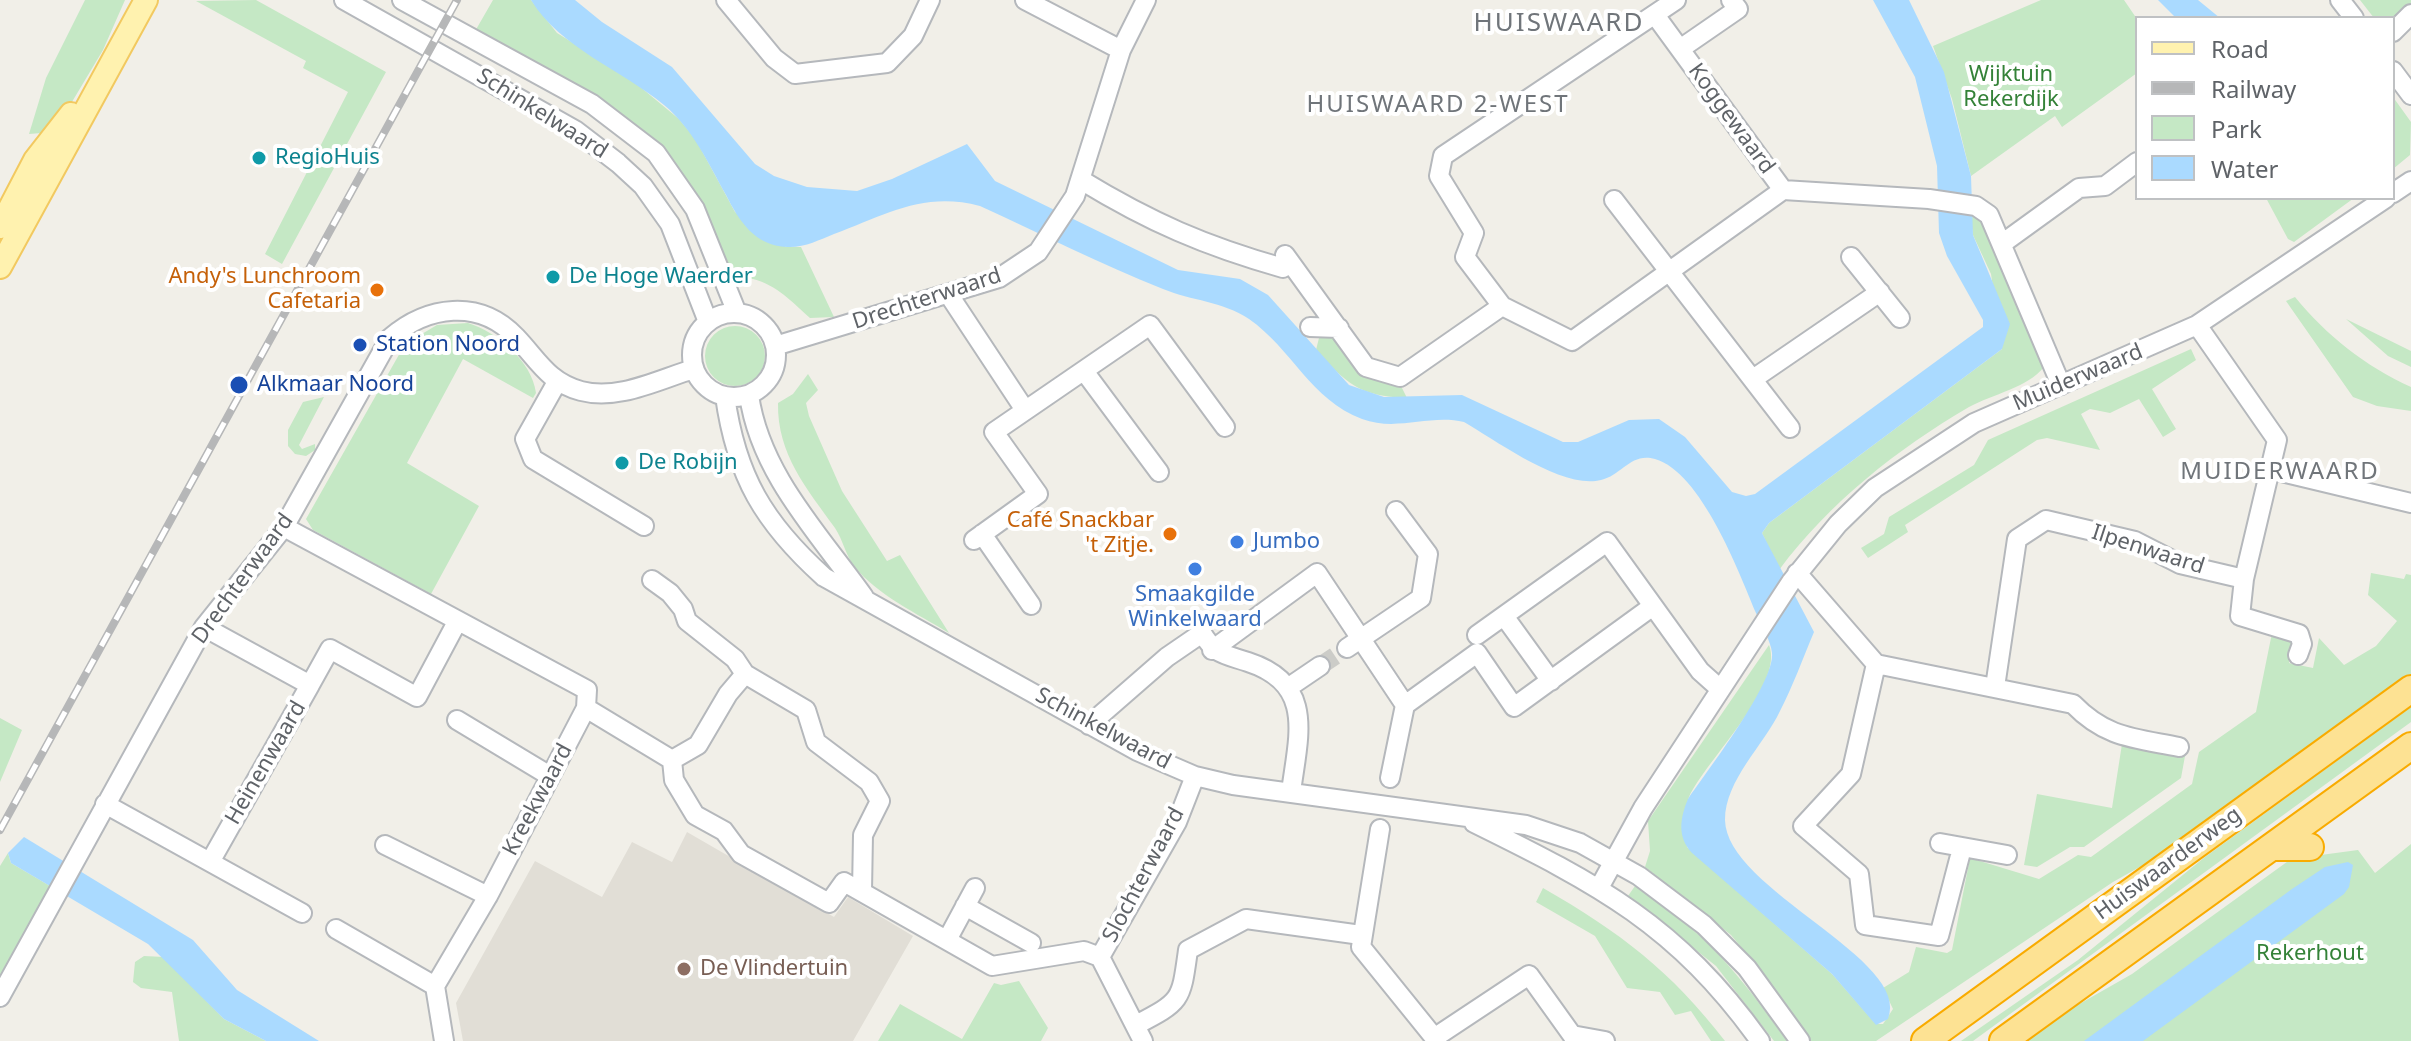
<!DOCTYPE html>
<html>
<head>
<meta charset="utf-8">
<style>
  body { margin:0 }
  #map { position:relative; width:2411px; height:1041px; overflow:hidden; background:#f1efe8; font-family:"Noto Sans",sans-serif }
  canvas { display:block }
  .legend { position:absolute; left:2135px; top:16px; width:260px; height:184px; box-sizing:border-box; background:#fff; border:2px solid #bfc1c3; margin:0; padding:10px 14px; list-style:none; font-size:24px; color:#5f6368 }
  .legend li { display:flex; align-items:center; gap:16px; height:40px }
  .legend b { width:40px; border:2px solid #bfc1c3 }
</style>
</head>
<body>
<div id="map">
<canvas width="2411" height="1041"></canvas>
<ul class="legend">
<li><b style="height:10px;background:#fff2af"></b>Road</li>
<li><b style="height:10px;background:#b6b7b8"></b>Railway</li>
<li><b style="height:22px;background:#c5e8c5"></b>Park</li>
<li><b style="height:22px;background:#aadaff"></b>Water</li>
</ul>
</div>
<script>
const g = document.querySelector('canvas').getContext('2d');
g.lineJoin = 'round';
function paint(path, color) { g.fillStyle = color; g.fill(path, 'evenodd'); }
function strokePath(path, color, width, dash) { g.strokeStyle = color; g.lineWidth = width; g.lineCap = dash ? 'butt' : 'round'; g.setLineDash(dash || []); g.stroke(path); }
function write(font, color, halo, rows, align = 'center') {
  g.font = font + ' "Noto Sans",sans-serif'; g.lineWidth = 8; g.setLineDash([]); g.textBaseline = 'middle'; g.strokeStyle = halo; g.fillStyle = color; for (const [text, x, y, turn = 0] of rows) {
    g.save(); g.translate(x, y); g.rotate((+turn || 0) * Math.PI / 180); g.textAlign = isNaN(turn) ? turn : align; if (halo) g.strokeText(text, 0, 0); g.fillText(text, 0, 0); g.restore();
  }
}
paint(new Path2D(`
  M687,832L834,917L848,897L913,936L853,1041H463L456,1003L535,861L602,897L632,842L672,862Z`), '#e1ded6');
paint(new Path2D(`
  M85,0H125L103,50L54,132L29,134L46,78Z
  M256,0L386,72L282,264L265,254L348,92L303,68L306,61L196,1Z
  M493,0H531L557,33L627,76L679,119L695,138L735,212L786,247H801L834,317L810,318C792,302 777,285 753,279C744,277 737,279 728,275C713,240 700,200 678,169C636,109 538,69 474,33Z
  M2041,0H2124L2137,19V73L2062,127L2055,116L1971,176L1952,99L1933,46Z
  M2360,0H2411V3L2392,18H2374Z
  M2393,97L2411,122L2410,155L2393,169Z
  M2266,198H2354L2294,242L2288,239Z
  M1970,215L1989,221L2044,367C2027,388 1993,394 1969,407C1897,449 1829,503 1779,570L1762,533L1769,523L2002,349L1991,274L1973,235Z
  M2295,297C2327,336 2365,366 2411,387V411L2377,406L2353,397L2286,301Z
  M1324,318L1363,369L1398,380L1407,398C1359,396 1347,384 1316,350Z
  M2346,319L2411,351V367L2388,356Z
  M468,323C497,332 532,361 536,393L533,398L463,359L407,463L479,506L431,594L313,530L306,519L405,344L437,325Z
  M705 356a30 30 0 1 1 60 0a30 30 0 1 1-60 0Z
  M2191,349L2196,360L2152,389L2176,429L2163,437L2139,399L2110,413L2090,409L2081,414L2100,450L2047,438L2037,440L1905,525L1908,532L1868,558L1861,548L1884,534L1889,517L1974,465L1988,440Z
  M808,374L818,390L806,403L809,416L842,491L887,561L900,555L949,633C918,614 877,595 854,566C846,556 843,540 835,528C807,489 777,454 778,403L793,394Z
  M324,397L299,445L302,449L315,444V450L306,456L295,454L288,446V430L303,402Z
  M2371,573L2404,579L2406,574L2411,575V678L2161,855L2113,882L1876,1041H1811L1769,981L1731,935L1645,867L1650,851L1648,821L1769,645C1785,685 1706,760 1689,797C1684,810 1687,833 1687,847L1832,974L1876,1024H1883L1893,1009L1883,988L1909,972L1916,947L1947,953L1952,950L1970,858L2039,879L2078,855L2091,857L2192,784L2199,752L2256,712L2272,633L2295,638L2289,663L2313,668L2319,638L2344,665L2376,646L2397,621L2368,595Z
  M2411,707V722L1973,1041H1961L2078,960L2205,857Z
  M0,718L22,730L0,782Z
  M2122,744L2185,756L2181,778L2084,847H2070L2037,867L2024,865L2037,794L2112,808Z
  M2411,844V1041H2025L2067,1011L2132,974L2291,859L2358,850L2375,873Z
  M8,853L11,863L50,886L0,979V866Z
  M1635,886C1705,931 1739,974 1787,1041H1774L1716,966L1628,896Z
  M1543,888C1620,932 1671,971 1725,1041H1711L1691,1011L1675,1015L1660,992L1627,988L1595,936L1536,902Z
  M144,956L164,957L224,1019L266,1041H179L172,992L141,988L133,982L135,962Z
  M1019,981L1048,1028L1041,1041H878L900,1004L962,1039L994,983L1001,985Z`), '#c5e8c5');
paint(new Path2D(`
  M531,0H575L602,22L672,67L755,164L774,176L807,187L857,191L892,179L967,144L995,181L1178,270L1240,279L1268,295L1349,385L1384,397L1462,395L1563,442H1578L1629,420L1659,419L1685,437L1732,492L1746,496L1755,494L1983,327V320L1947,256L1939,233L1937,166L1915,77L1873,0H1909L1944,72L1971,176L1973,235L2010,324L2002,349L1769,523L1762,533L1814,632C1803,658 1793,686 1780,711C1764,745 1725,780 1725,820C1726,890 1913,959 1888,1019L1876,1025L1832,974L1692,853C1677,837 1680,818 1688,799C1707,771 1775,683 1772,653C1771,641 1761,625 1756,613C1739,572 1701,472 1655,459C1631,452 1622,475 1601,480C1563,490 1497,441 1464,422C1429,414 1397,432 1362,419C1311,400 1292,349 1249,319C1222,301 1192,301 1163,289C1101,264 1041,234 980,206C923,191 886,215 834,234C819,240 804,248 787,247C755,246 739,221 726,195C708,163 693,129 664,105C622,70 560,48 531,0Z
  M2158,0H2198L2220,18H2176Z
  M24,837L193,940L237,990L319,1041H266L224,1019L148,944L11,863L8,853Z
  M2348,862L2353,865L2349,887L2344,894L2143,1041H2084L2292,889L2325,867Z`), '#aadaff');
strokePath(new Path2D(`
  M1320,666L1347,648`), '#ccccc8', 18, [18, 9]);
const minor = new Path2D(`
  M344,0L575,130L618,163L643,186L670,224L708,322
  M402,0L592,104L656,153L695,209L737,313
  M726,0L774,58L795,74L887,63L913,36L930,0
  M1025,0L1121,50
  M1676,0L1443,156L1439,176L1474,233L1465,257L1502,306L1572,341L1783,190L1929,199L1976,206L1989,215L2061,385
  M2340,0L2354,18
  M1655,15L1783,190
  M2393,32L2411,14
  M1680,49L1738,9L1731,0
  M2393,71L2411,95
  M1081,180C1150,222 1205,246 1283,268
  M2393,193L2411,181
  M1614,200L1790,428
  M2003,243L2079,188L2105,186L2137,162
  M1285,255L1366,367L1400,377L1502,306
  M1851,257L1900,318
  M949,295L1025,410
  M692 355a42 42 0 1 1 84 0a42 42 0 1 1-84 0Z
  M2197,325L2277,440L2244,579L2240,616L2299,634L2302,644L2298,655
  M1310,327L1339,328
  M775,346L999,278L1038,252L1075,196L1121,50L1146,0
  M1084,371L1159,472
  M1753,379L1880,292
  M557,382L525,439L533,459L644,526
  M749,395C760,474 820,535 864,597
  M725,396C736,476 764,523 824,577L1137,751L1195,776L1233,785L1526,825L1580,843L1639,876L1704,925L1747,968L1800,1041
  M2269,469L2411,503
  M284,527L587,690L586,708L488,896L435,986L444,1041
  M982,534L1031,605
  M974,540L1038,494L994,432L1150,325L1225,427
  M1797,573L1876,664L2073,704C2106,738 2134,738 2179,747
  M652,580L670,593L683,609L687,621L735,659L745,674L806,710L816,742L869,782L880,801L863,835L862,891
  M1504,616L1551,681
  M204,627L310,685L210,862
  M1477,635L1607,542L1700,671L1719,688
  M1347,648L1421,598L1428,554L1396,511
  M1212,650L1317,573L1405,705
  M1876,664L1851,774L1803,826L1859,874L1865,925L1939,936L1962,848
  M310,685L330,649L417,697L457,622
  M1289,687L1320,666
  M1995,687L2017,539L2046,520L2135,541L2180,564L2244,579
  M586,708L672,760L674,780L695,815L724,831L741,854L829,903L844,882L992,966L1084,951L1100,957
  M457,720L550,776
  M1089,725L1167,657L1202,633C1215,655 1224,654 1248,662C1316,684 1298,737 1291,792
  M672,760L698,745L728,694L745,674
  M1390,778L1405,705L1477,653L1514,707L1653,606
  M105,804L302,913
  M1474,823C1598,884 1677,925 1760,1041
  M1380,829L1361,947L1437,1041
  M1940,843L2007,855
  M385,845L488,896
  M1599,888L1643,808L1791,582L1838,524L1875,488L1974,423L2197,325L2386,198
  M965,906L1031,943
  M336,929L435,986
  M947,940L975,888
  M1100,957L1177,822L1195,776
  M1100,957L1143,1041
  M0,997L204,627L284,527L390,338C427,306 479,298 516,337C538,360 548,382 581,391C619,401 659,379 694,369
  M1136,1025C1182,1001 1181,1001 1188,950L1246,919L1361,935
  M1434,1038L1529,975L1572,1035L1605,1041`);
const major = new Path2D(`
  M0,227L35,160L71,114
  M0,267L146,0`);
const highway = new Path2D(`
  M2274,847H2310
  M1925,1041L2411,689
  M2003,1041L2411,746`);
strokePath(minor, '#b5b8bc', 22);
strokePath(major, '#f2c960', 26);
strokePath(highway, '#f9ab00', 30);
strokePath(minor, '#fff', 18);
strokePath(major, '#fff2af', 22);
strokePath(highway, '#fde293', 26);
const rail = new Path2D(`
  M0,830L457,0`);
strokePath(rail, '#b6b7b8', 8);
strokePath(rail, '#fff', 5, [15]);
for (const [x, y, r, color] of [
  [259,158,8,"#0f9aa8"],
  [553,277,8,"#0f9aa8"],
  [377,290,8,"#e8710a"],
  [360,345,8,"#1a4fb4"],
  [239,385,10,"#1a4fb4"],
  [622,463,8,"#0f9aa8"],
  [1170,534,8,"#e8710a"],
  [1237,542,8,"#3f7fe0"],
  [1195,569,8,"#3f7fe0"],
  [684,969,8,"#8d6e63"]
]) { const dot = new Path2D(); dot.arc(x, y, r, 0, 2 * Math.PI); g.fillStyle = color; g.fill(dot); strokePath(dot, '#fff', 3); }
write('22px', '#348238', '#fff', [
  ["Wijktuin",2011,75],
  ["Rekerdijk",2011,100],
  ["Rekerhout",2310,954]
]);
write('22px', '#5f6368', '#fff', [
  ["Schinkelwaard",542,114,32],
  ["Koggewaard",1731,119,54],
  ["Drechterwaard",927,299,-18],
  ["Muiderwaard",2078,378,-23],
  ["Ilpenwaard",2148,550,18],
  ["Drechterwaard",243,579,-54],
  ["Schinkelwaard",1103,729,28],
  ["Heinenwaard",266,763,-60],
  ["Kreekwaard",538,800,-62],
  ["Huiswaarderweg",2168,864,-36],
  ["Slochterwaard",1144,875,-62]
]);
write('22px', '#0d838f', '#fff', [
  ["RegioHuis",275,158],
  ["De Hoge Waerder",569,277],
  ["De Robijn",638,463]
], 'left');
write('22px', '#c56008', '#fff', [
  ["Andy's Lunchroom",361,277],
  ["Cafetaria",361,302],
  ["Café Snackbar",1154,521],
  ["'t Zitje.",1154,546]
], 'right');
write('22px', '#164399', '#fff', [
  ["Station Noord",376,345],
  ["Alkmaar Noord",257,385]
], 'left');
write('22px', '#366cbe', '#fff', [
  ["Jumbo",1253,542],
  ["Smaakgilde",1195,595,"center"],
  ["Winkelwaard",1195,620,"center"]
], 'left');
write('22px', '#785e54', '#fff', [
  ["De Vlindertuin",700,969]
], 'left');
g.letterSpacing = '2px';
write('24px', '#70757a', '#fff', [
  ["HUISWAARD 2-WEST",1438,105],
  ["MUIDERWAARD",2280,472]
]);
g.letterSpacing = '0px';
g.letterSpacing = '2px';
write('26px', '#70757a', '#fff', [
  ["HUISWAARD",1559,24]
]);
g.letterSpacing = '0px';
</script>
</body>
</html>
